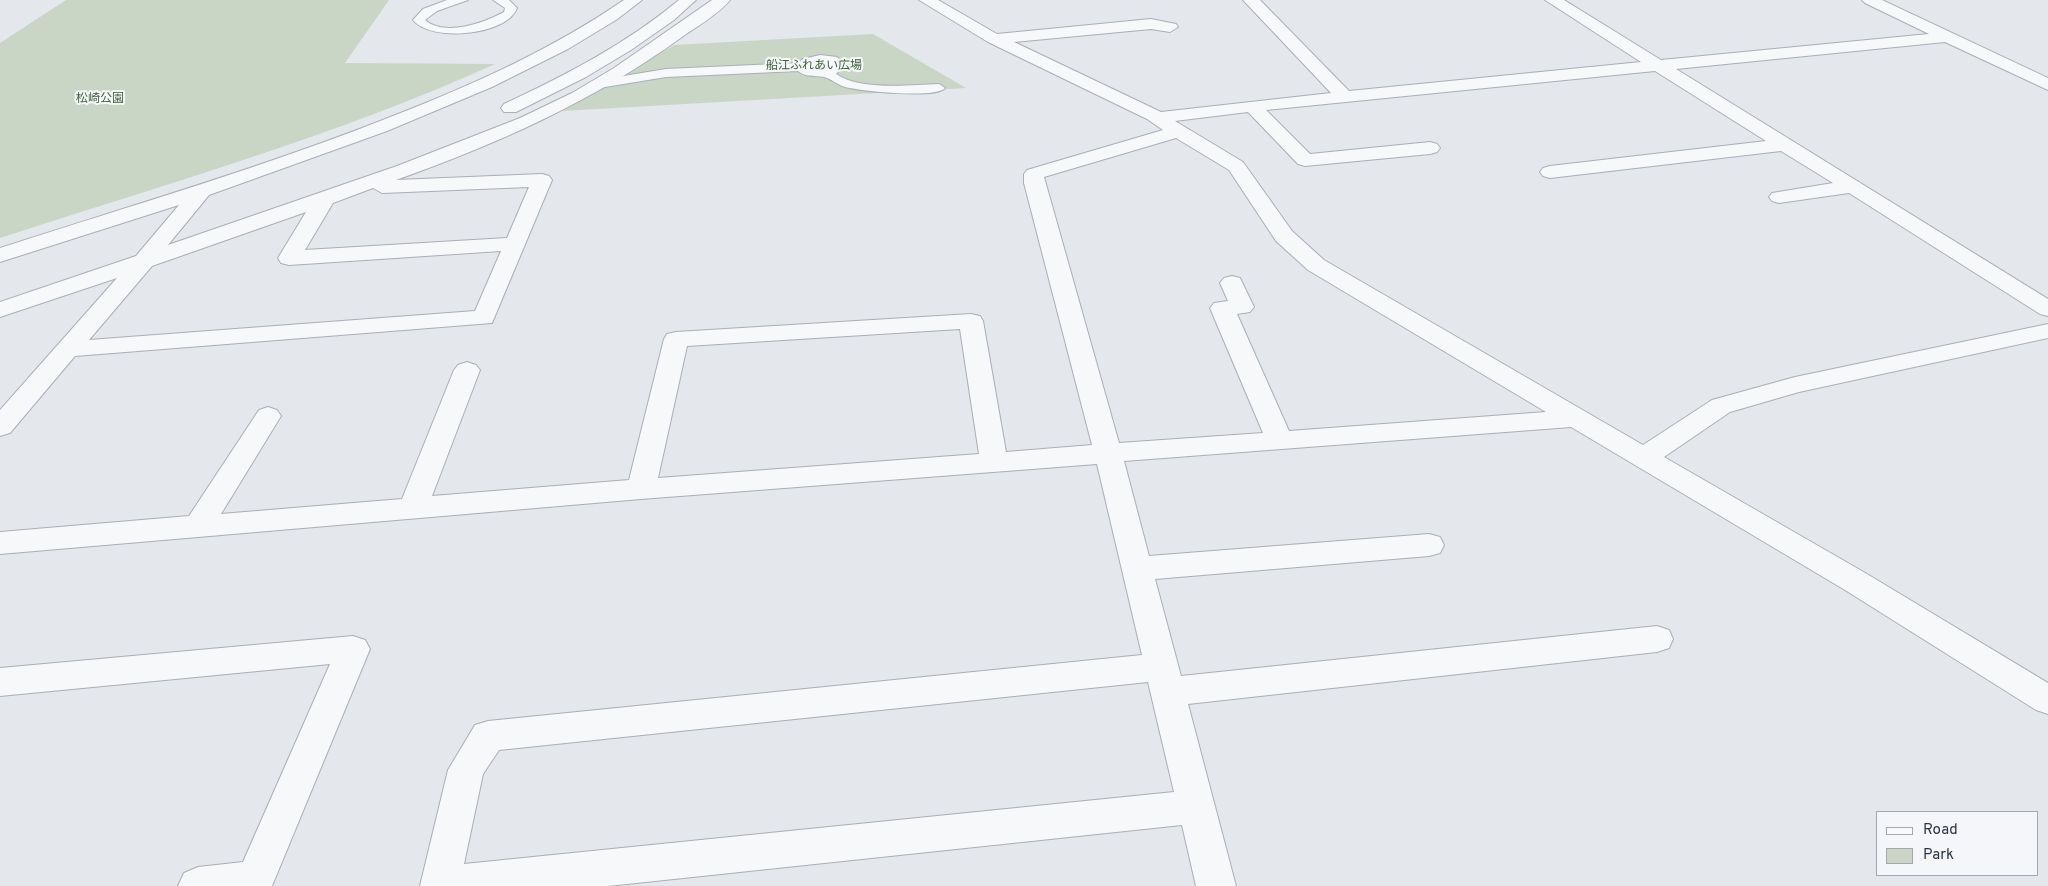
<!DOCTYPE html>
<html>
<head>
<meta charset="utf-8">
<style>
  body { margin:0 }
  #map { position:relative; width:2048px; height:886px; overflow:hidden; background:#e4e7ec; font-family:Overpass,sans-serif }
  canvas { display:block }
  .legend { position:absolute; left:1876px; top:811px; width:162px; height:65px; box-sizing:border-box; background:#f4f6f9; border:1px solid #a4a8b1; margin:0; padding:6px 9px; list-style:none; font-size:15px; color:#2b3445 }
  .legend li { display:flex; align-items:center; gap:10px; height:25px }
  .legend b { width:25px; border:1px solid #a4a8b1 }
</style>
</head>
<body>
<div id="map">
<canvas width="2048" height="886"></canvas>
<ul class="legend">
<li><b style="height:6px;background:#f7f8fa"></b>Road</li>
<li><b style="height:14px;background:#c9d6c5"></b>Park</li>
</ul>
</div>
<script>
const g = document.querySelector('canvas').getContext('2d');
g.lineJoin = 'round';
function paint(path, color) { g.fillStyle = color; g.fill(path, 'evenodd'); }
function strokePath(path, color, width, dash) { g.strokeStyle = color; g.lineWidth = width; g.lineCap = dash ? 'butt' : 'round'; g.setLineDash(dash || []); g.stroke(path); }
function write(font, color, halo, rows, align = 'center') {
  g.font = font + ' Overpass,"Noto Sans JP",sans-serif'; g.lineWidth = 4; g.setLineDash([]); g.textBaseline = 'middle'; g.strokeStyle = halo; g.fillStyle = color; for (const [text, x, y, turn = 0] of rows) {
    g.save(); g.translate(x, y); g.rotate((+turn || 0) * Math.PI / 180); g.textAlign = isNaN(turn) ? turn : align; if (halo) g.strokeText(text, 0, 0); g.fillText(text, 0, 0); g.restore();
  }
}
paint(new Path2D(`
  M66,0H389L345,63L495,64C336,136 166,184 0,238V43Z
  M873,34L966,88L562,111L674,45Z`), '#c9d6c5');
const lane = new Path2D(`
  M447,0H468L437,11L425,20C445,37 484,23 504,12L505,8L493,0H509L517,8C508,35 431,43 413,20L423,9Z
  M820,55L837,57L845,65L836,74C861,91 910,85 939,84L945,88C936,99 861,91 845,87C838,85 830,78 824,77C814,75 807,78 798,71L666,77L599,88L593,84L599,80L666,69L798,63L803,59ZM820,63L832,65L820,70L808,67Z`);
const street = new Path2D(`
  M624,0H642L616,20L568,49L492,87L387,131L209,195L168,245L397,166L520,118L572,93L614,68L712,0H730C720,13 695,28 682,37C592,102 499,143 396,180L542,174L549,176L552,180L492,323L75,356L10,433L0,436V410L117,278L0,317V302L136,256L179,205L0,262V248C133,205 268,166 398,114C477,83 554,48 624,0ZM529,187L507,238L305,250L333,203L373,188L382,193ZM306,212L278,258L281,263L289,265L501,251L475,311L89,340L152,266Z
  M679,0H696L674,20L631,50L586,77L516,112H504L501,108L504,104C566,75 626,44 679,0Z
  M919,0H938L997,34L1151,19L1176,24L1178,27L1170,32L1151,29L1014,42L1161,112L1331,93L1243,0H1260L1349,91L1641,62L1545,0H1564L1661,60L1929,34L1865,3L1862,0H1882L2048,78V90L1945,42L1676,69L2048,299V316L2040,314L1849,193L1779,203L1772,201L1769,197L1772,193L1833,183L1781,151L1550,178L1543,176L1540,172L1543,168L1550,166L1766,141L1655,71L1266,110L1310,154L1430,142L1437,144L1440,148L1437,152L1430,154L1305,166L1298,164L1248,112L1175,121L1243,162L1292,231L1324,260L1643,445L1712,400L1795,377L2048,324V338L1799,392L1730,412L1664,457L1867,574L2048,683V714L2036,710L1845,590L1571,427L1124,461L1149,556L1429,534L1440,537L1444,545L1440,553L1429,556L1155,579L1181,676L1657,626L1669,630L1673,639L1669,648L1657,652L1188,704L1236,886H1196L1182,825L608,886H420L448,770L475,725L488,721L1142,655L1097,464L641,499L0,554V532L189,516L259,410L268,407L277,410L281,416L221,514L402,499L454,370L458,365L467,362L476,365L480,370L432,496L629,480L664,339L667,334L676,332L971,314L980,316L983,321L1006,452L1092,445L1024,183V174L1027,170L1163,130L1147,119L988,42ZM1176,138L1229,170L1276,241L1308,270L1546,412L1289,431L1237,314L1250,312L1254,307L1240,278L1232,276L1224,278L1220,283L1228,301L1214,303L1210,308L1263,433L1119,443L1044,177ZM960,329L979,454L658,478L687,346ZM1148,682L1174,792L464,864L483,774L499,750Z
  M353,636L365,640L370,649L272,886H178L184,873L198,867L243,862L330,664L0,696V668Z`);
strokePath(lane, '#a9aeb7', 2);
strokePath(street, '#a9aeb7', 2);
paint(lane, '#f7f8fa');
paint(street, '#f7f8fa');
write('12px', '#3f6138', '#f4f6f9', [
  ["船江ふれあい広場",814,67],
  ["松崎公園",100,100]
]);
</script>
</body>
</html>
